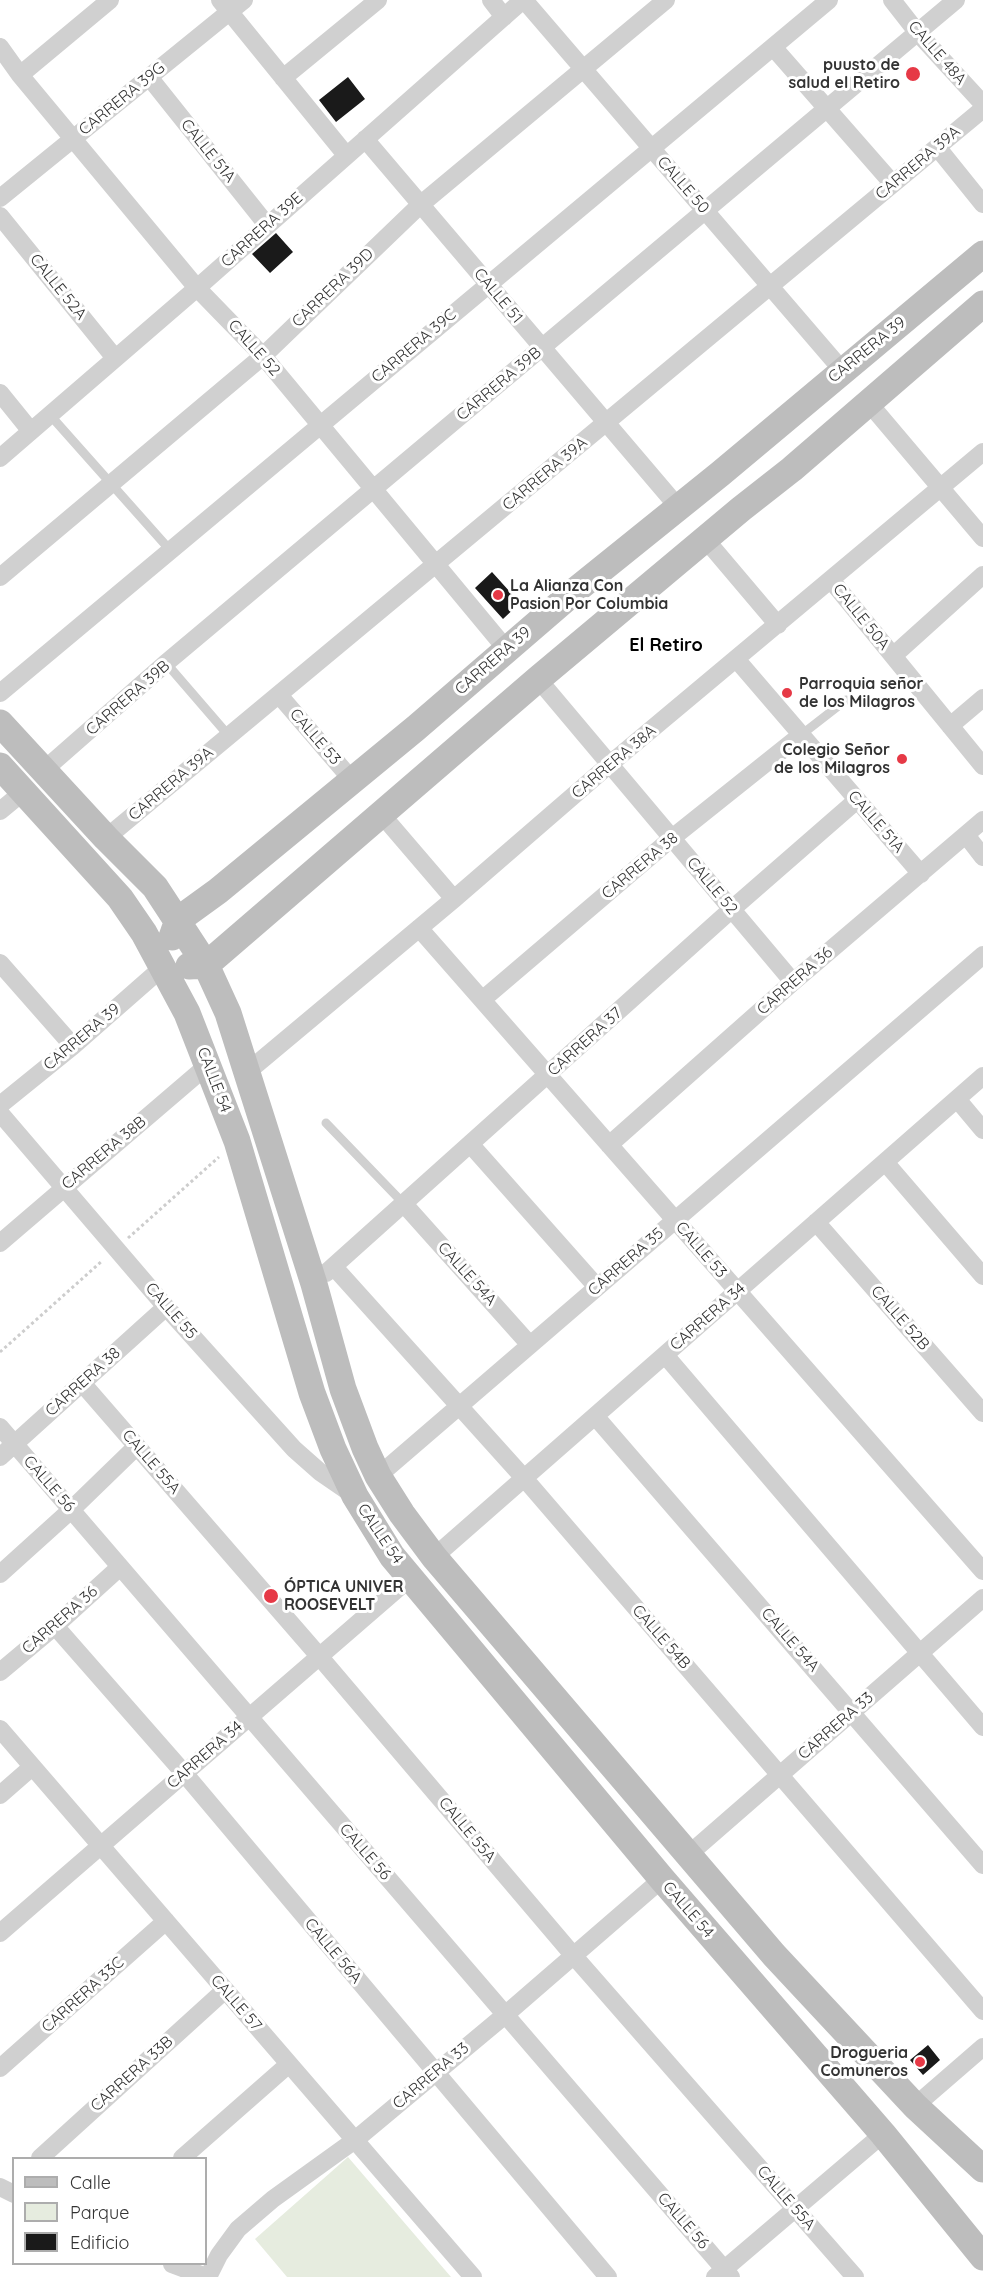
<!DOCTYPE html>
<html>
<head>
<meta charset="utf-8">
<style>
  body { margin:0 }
  #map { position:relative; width:983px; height:2277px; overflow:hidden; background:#fff; font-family:Quicksand,sans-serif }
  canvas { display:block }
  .legend { position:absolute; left:12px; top:2157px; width:195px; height:108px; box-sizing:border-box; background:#fff; border:2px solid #adadad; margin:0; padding:8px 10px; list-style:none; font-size:18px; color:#333 }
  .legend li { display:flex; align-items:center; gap:12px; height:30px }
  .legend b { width:30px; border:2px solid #adadad }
</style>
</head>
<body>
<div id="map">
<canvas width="983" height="2277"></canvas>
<ul class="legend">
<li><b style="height:8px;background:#bdbdbd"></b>Calle</li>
<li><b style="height:16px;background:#e6ecdf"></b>Parque</li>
<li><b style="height:16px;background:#1a1a1a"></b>Edificio</li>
</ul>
</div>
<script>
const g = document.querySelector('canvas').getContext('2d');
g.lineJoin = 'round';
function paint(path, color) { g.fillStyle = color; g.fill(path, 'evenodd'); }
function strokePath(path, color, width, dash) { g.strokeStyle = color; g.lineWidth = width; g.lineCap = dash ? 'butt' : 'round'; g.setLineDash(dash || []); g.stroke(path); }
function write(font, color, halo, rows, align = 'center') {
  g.font = font + ' Quicksand,sans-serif'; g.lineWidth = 6; g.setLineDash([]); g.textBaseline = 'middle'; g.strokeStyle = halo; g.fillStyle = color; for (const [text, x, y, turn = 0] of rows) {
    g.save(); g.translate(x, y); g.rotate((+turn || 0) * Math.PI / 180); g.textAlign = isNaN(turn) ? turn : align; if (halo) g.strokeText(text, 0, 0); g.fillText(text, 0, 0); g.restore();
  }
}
paint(new Path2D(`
  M348,2157L451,2277H287L255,2239Z`), '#e6ecdf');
paint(new Path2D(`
  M348,77L365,99L336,122L319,100Z
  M276,233L293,252L270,273L252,254Z
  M492,572L520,603L503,619L475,588Z
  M928,2045L940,2060L923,2075L910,2060Z`), '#1a1a1a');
strokePath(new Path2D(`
  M128,1238L219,1157
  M0,1352L102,1261`), '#cdcdcd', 3, [3, 3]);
strokePath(new Path2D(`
  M50,415L170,550
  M166,663L229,736
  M801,735L846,700
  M326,1123L404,1204`), '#d0d0d0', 9);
strokePath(new Path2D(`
  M220,0L346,155
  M491,0L504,17
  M524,0L842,370
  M892,0L917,32L983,104
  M0,47L20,75L197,288L263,356L507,650
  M773,47L893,184
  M20,75L110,0
  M149,77L267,225
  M283,78L378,0
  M365,139L678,507
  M937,147L983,204
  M0,198L244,0
  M0,216L115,358
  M0,393L30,430
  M868,402L983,538
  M0,458L197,288L523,0
  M706,540L778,625
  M0,577L263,356L420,205L666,0
  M831,580L983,766
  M893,656L983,575
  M737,660L921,874
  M538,679L793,982
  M0,693L829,0
  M279,695L352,780
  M950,726L983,698
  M44,770L166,663L956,0
  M0,811L23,792
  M382,815L454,899
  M966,835L983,857
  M106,838L983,109
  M419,928L983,1571
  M0,963L73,1046
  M482,1000L672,838L801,735
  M246,1073L454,899L610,764L983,452
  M957,1099L983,1130
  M0,1105L73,1046L163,967
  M0,1113L166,1307L294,1449L320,1472L352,1494
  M471,1145L597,1287
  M609,1145L793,982L983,820
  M885,1162L983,1276
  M404,1204L530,1345
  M816,1222L983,1413
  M0,1243L209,1064
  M334,1267L524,1478L983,2011
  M326,1273L732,909L857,800
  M665,1355L983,1727
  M82,1383L319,1656L573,1955L855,2277
  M595,1416L983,1865
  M0,1427L731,2277
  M0,1457L166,1307
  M378,1476L983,955
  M434,1557L983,1076
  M0,1574L71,1510L137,1446
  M55,1626L184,1773L608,2277
  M0,1672L55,1626L120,1567
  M0,1729L473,2277
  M0,1795L32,1767
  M688,1855L983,1598
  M0,1933L410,1578
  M0,2068L166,1921
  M915,2106L983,2047
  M40,2158L225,1990
  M182,2158L289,2064
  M0,2187L14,2194
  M172,2264L206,2277
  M208,2277L219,2255L238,2229L273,2199L355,2140L505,2015L662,1879
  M715,2277L883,2134`), '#d0d0d0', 18);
strokePath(new Path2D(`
  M0,723L106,838L155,887L206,965L228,1013L314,1284L343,1389L365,1448L378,1476L402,1514L434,1557L774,1955L915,2106L983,2169
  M0,766L120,898L144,933L187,1013L237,1141L312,1393L333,1449L355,1496L392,1556L662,1879L883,2134L983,2257
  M172,937L178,920L218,891L416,728L576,590L720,474L983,254
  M189,966L206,965L538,679L741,509L792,469L983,304`), '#bdbdbd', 27);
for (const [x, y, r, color] of [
  [913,74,8,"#e63946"],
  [498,595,6,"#e63946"],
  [787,693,6,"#e63946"],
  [902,759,6,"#e63946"],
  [271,1596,8,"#e63946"],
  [920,2062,6,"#e63946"]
]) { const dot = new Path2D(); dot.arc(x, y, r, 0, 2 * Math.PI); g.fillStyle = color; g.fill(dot); strokePath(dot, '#fff', 2); }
write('16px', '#333', '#fff', [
  ["CALLE 48A",937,53,49],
  ["CARRERA 39G",122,99,-39],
  ["CALLE 51A",208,151,51],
  ["CARRERA 39A",918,163,-40],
  ["CALLE 50",683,185,49],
  ["CARRERA 39E",262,230,-42],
  ["CALLE 52A",58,287,51],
  ["CARRERA 39D",333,288,-44],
  ["CALLE 51",498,296,50],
  ["CARRERA 39C",414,346,-40],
  ["CALLE 52",254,348,48],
  ["CARRERA 39",867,350,-39],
  ["CARRERA 39B",499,384,-40],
  ["CARRERA 39A",545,474,-40],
  ["CALLE 50A",861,617,51],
  ["CARRERA 39",493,661,-41],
  ["CARRERA 39B",128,698,-41],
  ["CALLE 53",315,737,49],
  ["CARRERA 38A",614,762,-40],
  ["CARRERA 39A",171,784,-40],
  ["CALLE 51A",876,822,49],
  ["CARRERA 38",640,866,-40],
  ["CALLE 52",712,886,50],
  ["CARRERA 36",795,981,-41],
  ["CARRERA 39",82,1037,-40],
  ["CARRERA 37",585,1042,-42],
  ["CALLE 54",214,1080,69],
  ["CARRERA 38B",104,1153,-40],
  ["CALLE 53",701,1250,49],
  ["CARRERA 35",626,1262,-41],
  ["CALLE 54A",467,1274,48],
  ["CALLE 55",171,1311,49],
  ["CARRERA 34",708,1317,-41],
  ["CALLE 52B",900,1318,49],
  ["CARRERA 38",83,1382,-42],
  ["CALLE 55A",151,1462,49],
  ["CALLE 56",49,1484,49],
  ["CALLE 54",380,1534,56],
  ["CARRERA 36",60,1620,-41],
  ["CALLE 54B",661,1637,49],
  ["CALLE 54A",790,1640,49],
  ["CARRERA 33",836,1726,-41],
  ["CARRERA 34",205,1755,-41],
  ["CALLE 55A",467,1830,50],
  ["CALLE 56",365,1852,49],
  ["CALLE 54",688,1910,49],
  ["CALLE 56A",333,1951,50],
  ["CARRERA 33C",83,1995,-42],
  ["CALLE 57",236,2003,49],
  ["CARRERA 33B",132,2074,-42],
  ["CARRERA 33",431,2076,-40],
  ["CALLE 55A",786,2198,49],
  ["CALLE 56",683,2221,49]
]);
write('bold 16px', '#333', '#fff', [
  ["puusto de",900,65],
  ["salud el Retiro",900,83],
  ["La Alianza Con",510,586,"left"],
  ["Pasion Por Columbia",510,604,"left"],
  ["Parroquia señor",799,684,"left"],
  ["de los Milagros",799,702,"left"],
  ["Colegio Señor",890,750],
  ["de los Milagros",890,768],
  ["ÓPTICA UNIVER",284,1587,"left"],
  ["ROOSEVELT",284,1605,"left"],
  ["Drogueria",908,2053],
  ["Comuneros",908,2071]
], 'right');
write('bold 18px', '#000', '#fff', [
  ["El Retiro",666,646]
]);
</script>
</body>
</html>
